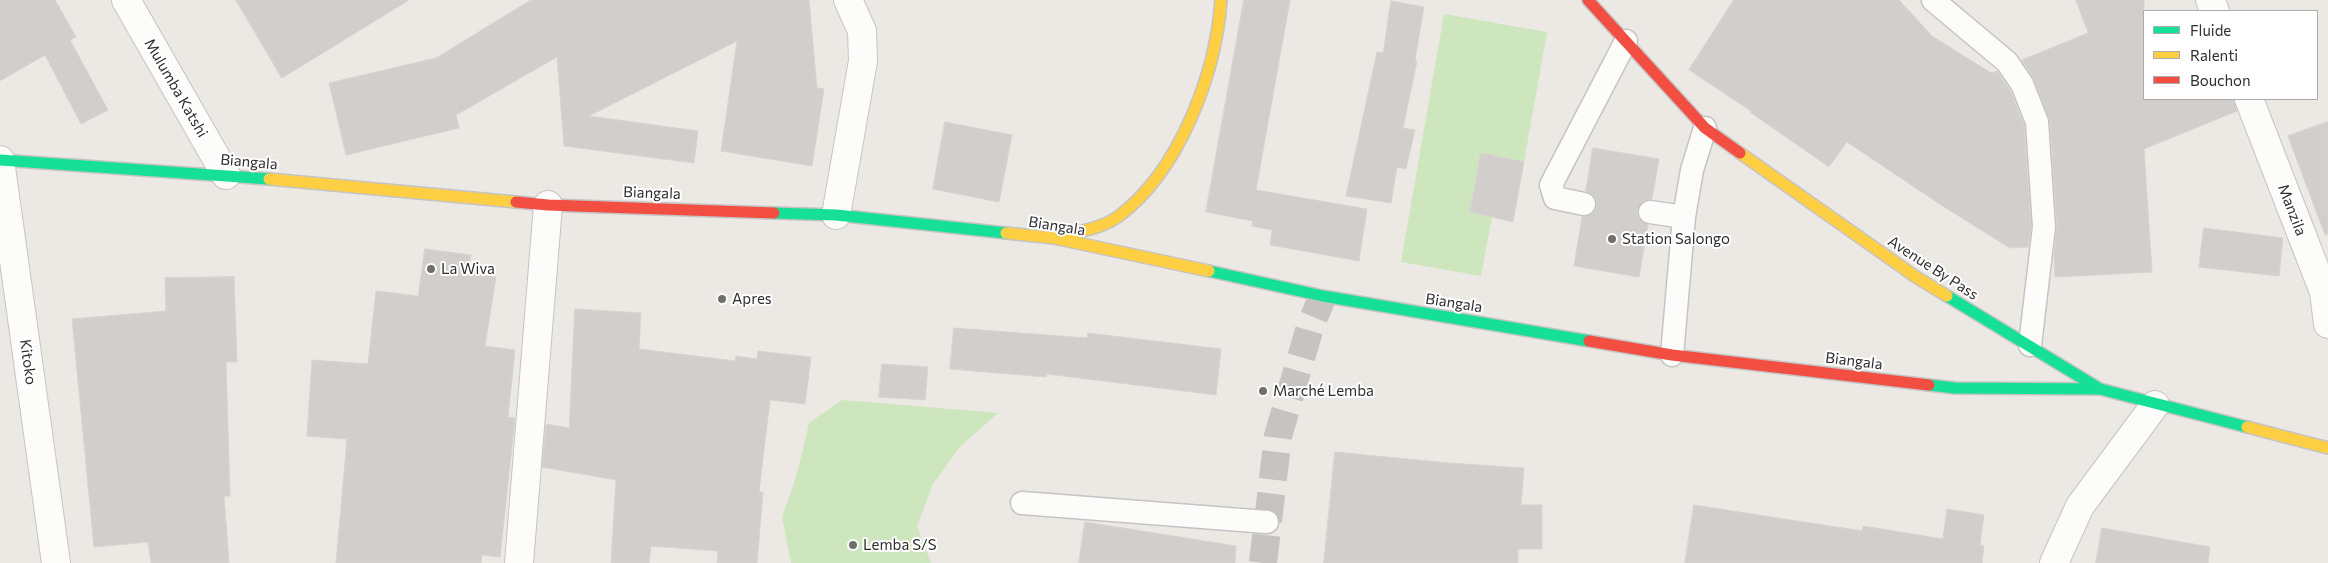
<!DOCTYPE html>
<html>
<head>
<meta charset="utf-8">
<style>
  body { margin:0 }
  #map { position:relative; width:2328px; height:563px; overflow:hidden; background:#ece8e4; font-family:Commissioner,sans-serif }
  canvas { display:block }
  .legend { position:absolute; left:2143px; top:10px; width:175px; height:90px; box-sizing:border-box; background:#fff; border:1px solid #ababab; margin:0; padding:6px 9px; list-style:none; font-size:15px; color:#2e2e2e }
  .legend li { display:flex; align-items:center; gap:10px; height:25px }
  .legend b { width:25px; border:1px solid #ababab }
</style>
</head>
<body>
<div id="map">
<canvas width="2328" height="563"></canvas>
<ul class="legend">
<li><b style="height:6px;background:#16e098"></b>Fluide</li>
<li><b style="height:6px;background:#ffcf43"></b>Ralenti</li>
<li><b style="height:6px;background:#f24e42"></b>Bouchon</li>
</ul>
</div>
<script>
const g = document.querySelector('canvas').getContext('2d');
g.lineJoin = 'round';
function paint(path, color) { g.fillStyle = color; g.fill(path, 'evenodd'); }
function strokePath(path, color, width, dash) { g.strokeStyle = color; g.lineWidth = width; g.lineCap = dash ? 'butt' : 'round'; g.setLineDash(dash || []); g.stroke(path); }
function write(font, color, halo, rows, align = 'center') {
  g.font = font + ' Commissioner,sans-serif'; g.lineWidth = 4; g.setLineDash([]); g.textBaseline = 'middle'; g.strokeStyle = halo; g.fillStyle = color; for (const [text, x, y, turn = 0] of rows) {
    g.save(); g.translate(x, y); g.rotate((+turn || 0) * Math.PI / 180); g.textAlign = isNaN(turn) ? turn : align; if (halo) g.strokeText(text, 0, 0); g.fillText(text, 0, 0); g.restore();
  }
}
paint(new Path2D(`
  M1444,14L1547,32L1524,162L1481,154L1470,212L1492,217L1481,276L1401,262Z
  M842,400L998,413L960,447L933,484L917,526L931,563H791L782,517L797,474L809,423Z`), '#cee6be');
const building = new Path2D(`
  M0,0H55L76,37L70,40L108,110L81,124L45,55L0,81Z
  M236,0H409L282,78Z
  M531,0H809L817,88L824,89L812,166L721,151L737,41L589,116L698,131L694,163L564,146L557,57L456,115L459,128L346,155L329,83L436,58Z
  M1244,0H1290L1256,190L1367,209L1359,261L1270,245L1272,230L1252,226L1253,221L1206,212Z
  M1734,0H1899L1932,36L1991,73L1997,71L2010,90L2024,125L2031,227L2028,247L2010,248L1938,203L1847,142L1829,167L1750,112L1751,111L1689,70Z
  M2076,0H2144V99H2234L2237,111L2144,149L2152,272L2055,277L2054,256L2057,226L2050,121L2034,79L2022,60L2088,33Z
  M1391,1L1424,7L1415,60L1417,61L1403,128L1415,130L1406,169L1397,167L1391,203L1346,196L1377,52L1383,53Z
  M945,122L1012,135L999,202L933,189Z
  M2328,122V234L2325,235L2288,136Z
  M1593,148L1659,159L1652,199L1645,200L1637,210L1638,217L1648,225L1639,277L1574,266L1582,217L1593,213L1597,206L1593,195L1586,191Z
  M1481,153L1524,162L1513,222L1470,212Z
  M2204,228L2283,238L2279,276L2199,267Z
  M425,249L471,255L468,273L496,277L485,346L515,350L508,417L515,418L500,557L482,555L481,563H336L347,439L307,436L312,360L368,364L376,291L418,296Z
  M234,277L237,362H226L230,496H224L229,563H151L148,542L94,547L72,319L166,311L165,278Z
  M575,309L641,313L639,349L735,361L736,356L757,359L758,351L811,357L805,404L770,400L759,492H763L757,563H717L718,551L651,546L649,563H611L616,480L542,467L546,424L569,428Z
  M954,328L1087,338L1088,333L1221,349L1216,395L1047,374L1046,377L950,369Z
  M882,364L928,367L925,400L879,397Z
  M1335,452L1449,463L1524,468L1521,505H1542V549H1518V563H1324Z
  M1694,505L1862,531L1863,526L1943,539L1947,509L1984,515L1980,545L1984,546L1982,563H1685Z
  M1085,522L1236,546L1235,563H1079Z
  M2102,528L2210,547L2208,563H2096Z`);
paint(building, '#d1cecb');
strokePath(building, '#d7d4d0', 1);
strokePath(new Path2D(`
  M1263,563L1278,436L1311,324L1323,296`), '#c6c3c0', 28, [28, 14]);
const lane = new Path2D(`
  M1933,0L2007,62L2022,84L2037,122L2044,227L2030,345
  M1584,204L1555,198L1551,185L1626,41
  M1650,212L1684,217
  M1672,355L1684,217L1692,170L1705,128
  M1022,503L1267,522`);
const street = new Path2D(`
  M126,0L226,175
  M2210,0L2215,11
  M2249,99L2324,292L2328,324
  M0,160L56,563
  M836,215L863,61L862,31L848,0
  M519,563L548,205
  M2054,563L2080,506L2155,405`);
const fast = new Path2D(`
  M0,160L269,179
  M774,213L836,215L1006,233
  M1209,271L1323,296L1589,341
  M1947,296L2100,389L2247,427
  M1929,385L1955,388L2100,389`);
const slow = new Path2D(`
  M1740,153L1916,277L1947,296
  M269,179L516,202
  M1006,233L1054,238L1209,271
  M1054,238C1074,232 1102,229 1119,216C1180,170 1216,73 1221,0
  M2247,427L2328,448`);
const jam = new Path2D(`
  M1588,0L1705,128L1740,153
  M516,202L548,205L774,213
  M1589,341L1672,355L1929,385`);
strokePath(lane, '#c5c4c5', 25);
strokePath(street, '#c5c4c5', 30);
strokePath(fast, '#c5c4c5', 14);
strokePath(slow, '#c5c4c5', 14);
strokePath(jam, '#c5c4c5', 14);
strokePath(lane, '#fcfcfb', 22);
strokePath(street, '#fcfcfb', 28);
strokePath(fast, '#16e098', 11);
strokePath(slow, '#ffcf43', 11);
strokePath(jam, '#f24e42', 11);
for (const [x, y, r, color] of [
  [1612,239,5,"#706f6e"],
  [431,269,5,"#706f6e"],
  [722,299,5,"#706f6e"],
  [1263,391,5,"#706f6e"],
  [853,545,5,"#706f6e"]
]) { const dot = new Path2D(); dot.arc(x, y, r, 0, 2 * Math.PI); g.fillStyle = color; g.fill(dot); strokePath(dot, '#fff', 2); }
write('15px', '#2e2e2e', '#fff', [
  ["Mulumba Katshi",176,88,60],
  ["Biangala",249,162,5],
  ["Biangala",652,193,2],
  ["Manzila",2292,210,69],
  ["Biangala",1057,226,9],
  ["Avenue By Pass",1933,268,33],
  ["Biangala",1454,303,9],
  ["Biangala",1854,361,7],
  ["Kitoko",28,362,82]
]);
write('15px', '#2e2e2e', '#fff', [
  ["Station Salongo",1622,239],
  ["La Wiva",441,269],
  ["Apres",732,299],
  ["Marché Lemba",1273,391],
  ["Lemba S/S",863,545]
], 'left');
</script>
</body>
</html>
